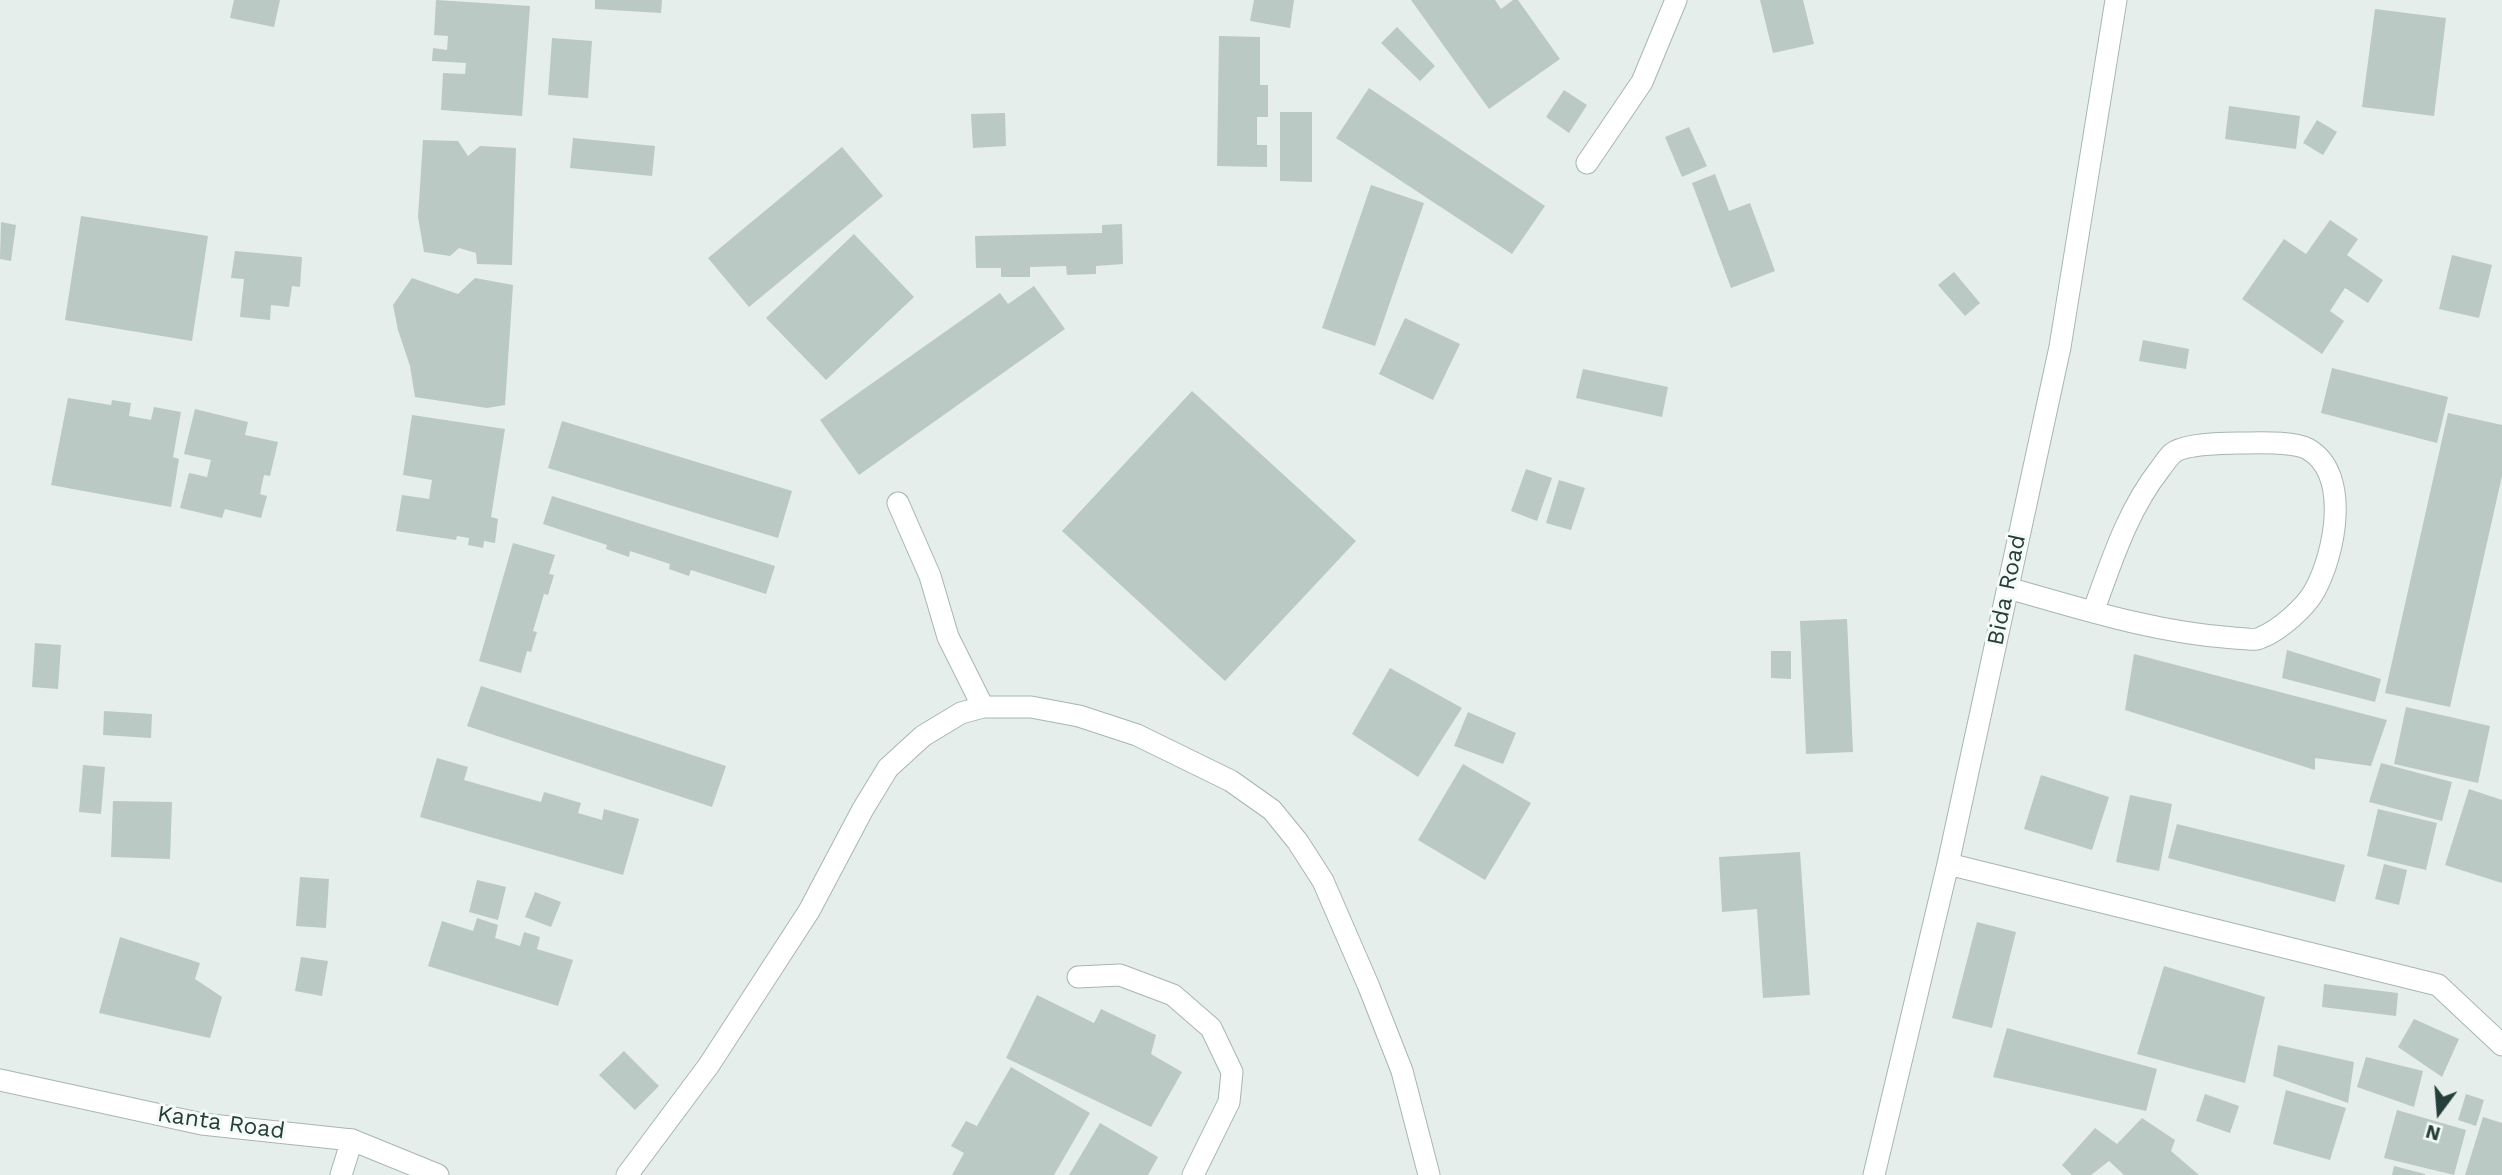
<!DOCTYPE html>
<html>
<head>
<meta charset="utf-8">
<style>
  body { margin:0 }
  #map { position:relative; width:2502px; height:1175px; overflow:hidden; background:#e5eeea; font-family:"Work Sans",sans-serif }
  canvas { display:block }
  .north { position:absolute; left:2404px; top:1077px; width:70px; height:70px; -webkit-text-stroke:5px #f5faf8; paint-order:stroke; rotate:196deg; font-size:19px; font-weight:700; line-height:28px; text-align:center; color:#243f39 }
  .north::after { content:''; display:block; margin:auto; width:24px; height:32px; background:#243f39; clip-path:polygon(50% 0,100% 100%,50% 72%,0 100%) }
</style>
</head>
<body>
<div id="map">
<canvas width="2502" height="1175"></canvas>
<div class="north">N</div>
</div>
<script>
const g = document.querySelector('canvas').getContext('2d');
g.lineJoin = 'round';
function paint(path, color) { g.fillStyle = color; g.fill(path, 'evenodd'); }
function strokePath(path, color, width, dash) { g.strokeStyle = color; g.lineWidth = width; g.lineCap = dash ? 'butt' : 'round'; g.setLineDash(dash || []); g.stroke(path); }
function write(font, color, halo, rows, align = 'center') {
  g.font = font + ' "Work Sans",sans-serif'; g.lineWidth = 6; g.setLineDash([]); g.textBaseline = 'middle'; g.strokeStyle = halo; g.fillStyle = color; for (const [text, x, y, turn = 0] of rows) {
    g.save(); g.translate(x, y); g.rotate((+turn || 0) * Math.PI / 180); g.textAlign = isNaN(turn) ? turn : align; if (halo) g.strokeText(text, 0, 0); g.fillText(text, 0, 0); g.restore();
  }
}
paint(new Path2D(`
  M234,0H280L274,27L230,18Z
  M436,0L530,6L522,116L441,110L443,73L465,74L466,63L432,61L433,48L447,50L448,36L434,35Z
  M595,0H662L661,13L595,9Z
  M1254,0H1294L1290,28L1250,21Z
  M1411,0H1495L1501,9L1513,0H1518L1560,59L1489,109Z
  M1760,0H1803L1814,44L1773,53Z
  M2375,9L2446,18L2434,116L2362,107Z
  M1397,27L1435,66L1420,81L1381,43Z
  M1219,36L1260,37V85H1268V117H1257V145H1267V167L1217,166Z
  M552,38L592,41L588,98L548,95Z
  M1369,88L1545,206L1512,254L1336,138Z
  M1564,90L1587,105L1569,133L1546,117Z
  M2229,106L2300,116L2296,149L2225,139Z
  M1280,112H1312V182L1280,181Z
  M1005,113L1006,146L973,148L971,114Z
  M2317,120L2337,132L2323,155L2303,143Z
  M1689,127L1707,166L1682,177L1665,137Z
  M573,138L655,146L652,176L570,168Z
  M423,140L458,141L468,156L480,146L516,148L512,265L477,264L476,253L459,248L450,256L424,252L418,217Z
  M842,147L883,196L749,307L708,258Z
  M1715,174L1729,211L1750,203L1775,271L1731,288L1692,183Z
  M1371,185L1424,203L1375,346L1322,328Z
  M81,216L208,236L192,341L65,320Z
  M2330,220L2358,239L2347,255L2383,280L2368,303L2345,288L2330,311L2344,321L2322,354L2242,299L2284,239L2306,254Z
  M1,222L16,225L11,261L0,259Z
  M1122,224L1123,264L1096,266V274L1067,275L1066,266L1030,267V277H1001V268H976L975,236L1102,233V225Z
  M854,234L914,297L826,380L766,318Z
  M235,251L302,257L300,287L292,286L289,307L271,305L270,320L240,317L244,279L231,278Z
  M2452,255L2492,265L2479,318L2439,309Z
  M1954,272L1980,303L1965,316L1938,285Z
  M412,278L458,294L475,278L513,285L505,405L487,408L415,397L410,366L398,330L393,305Z
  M1034,286L1065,329L859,475L820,420L1000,293L1008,304Z
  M1405,318L1460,344L1433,400L1379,374Z
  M2143,340L2189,349L2186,369L2139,361Z
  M2332,368L2448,397L2437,443L2321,413Z
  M1583,369L1668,387L1662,417L1576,398Z
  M1192,391L1356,541L1225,681L1062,531Z
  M68,398L111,405L112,400L131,403L129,416L151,420L154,407L181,412L173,457L179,459L171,507L51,485Z
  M195,409L248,422L245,435L278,442L270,476L264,475L260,494L267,496L261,518L225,509L222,518L180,508L189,473L207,477L211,460L184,454Z
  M2448,413L2502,425V476L2450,707L2385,693Z
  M412,415L505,429L491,517L498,519L495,543L484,541L483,548L468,545L469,538L457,536L456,540L396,531L402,495L429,499L432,480L403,475Z
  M562,421L792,491L778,538L548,468Z
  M1526,469L1552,478L1537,521L1511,511Z
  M1559,480L1585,488L1571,530L1546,523Z
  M552,496L775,566L766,594L691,570L689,576L669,569L670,564L630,551L629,557L606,549L607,545L543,524Z
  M513,543L555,555L549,574L554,575L548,595L544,594L533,631L537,632L531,652L527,651L521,673L479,661Z
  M1847,619L1853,752L1806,754L1800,621Z
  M35,643L61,645L58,689L32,687Z
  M2287,650L2381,679L2375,702L2282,678Z
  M1771,651H1791V679L1771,678Z
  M2134,654L2387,720L2371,766L2315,758V770L2125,710Z
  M1390,668L1462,708L1418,777L1352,734Z
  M481,686L726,766L712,807L467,726Z
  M2406,707L2490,726L2478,783L2394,764Z
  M104,711L152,714L151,738L103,735Z
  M1468,712L1516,733L1503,764L1454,746Z
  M437,758L468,767L464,780L541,802L544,792L581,803L578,813L602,820L604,809L639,819L623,875L420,817Z
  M2381,763L2452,782L2442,821L2369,802Z
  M1463,764L1531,803L1485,880L1418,840Z
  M83,765L105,767L101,814L79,812Z
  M2041,775L2109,797L2092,850L2024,829Z
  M2469,789L2502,800V883L2445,865Z
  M2130,795L2172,804L2159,871L2116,862Z
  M113,801L172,802L170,859L111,857Z
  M2378,809L2437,823L2426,870L2367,856Z
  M2177,824L2345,865L2335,902L2168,858Z
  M1800,852L1810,995L1763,998L1757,909L1722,912L1719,857Z
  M2384,864L2407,870L2399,905L2375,899Z
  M300,877L329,879L326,928L296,926Z
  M477,880L506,887L498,920L469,912Z
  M535,892L561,902L551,927L525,917Z
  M477,918L498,925L495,938L520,946L524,932L540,937L537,949L573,960L558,1006L428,966L442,921L473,931Z
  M1977,922L2016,932L1992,1028L1952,1018Z
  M120,937L200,963L195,979L222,997L210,1038L99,1013Z
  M301,957L328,961L322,996L295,991Z
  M2164,966L2265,997L2245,1083L2137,1054Z
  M2324,984L2398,993L2396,1016L2322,1007Z
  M1037,995L1094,1023L1101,1009L1156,1035L1151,1054L1182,1072L1151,1127L1006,1058Z
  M2414,1019L2459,1039L2442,1077L2398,1047Z
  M2007,1028L2157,1069L2146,1111L1993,1077Z
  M2278,1045L2354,1062L2348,1103L2273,1076Z
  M624,1051L659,1086L635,1110L599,1075Z
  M2366,1057L2423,1071L2414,1107L2357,1087Z
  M1011,1067L1090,1113L1054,1175H952L964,1153L951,1146L966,1121L977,1126Z
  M2286,1090L2346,1108L2330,1160L2273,1144Z
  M2205,1094L2239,1106L2230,1133L2196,1121Z
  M2466,1094L2484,1100L2476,1126L2458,1120Z
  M2397,1110L2466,1130L2454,1175L2384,1158Z
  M2483,1117L2502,1123V1175H2465Z
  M2142,1118L2175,1140L2171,1151L2199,1175H2124L2109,1161L2091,1175H2072L2062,1165L2095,1128L2117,1144Z
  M1100,1123L1158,1157L1148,1175H1069Z
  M2394,1166L2425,1174V1175H2392Z`), '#bac9c3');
const service = new Path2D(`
  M898,503L930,576L948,637L983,707
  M2008,588C2082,609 2157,633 2234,638C2242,638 2254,641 2260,638C2279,631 2306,607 2315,590C2335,553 2351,474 2308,449C2293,441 2258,443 2240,443C2225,443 2184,444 2173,453C2168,457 2164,464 2160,469C2127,511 2111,563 2093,612
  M1078,977L1120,975L1173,995L1211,1028L1232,1072L1229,1102L1193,1175
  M341,1175L352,1140
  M627,1175L709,1065L809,911L863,809L888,768L923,736L961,713L983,707H1031L1079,716L1137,735L1231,781L1272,810L1298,842L1323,881L1369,987L1402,1071L1429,1175`);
const minor = new Path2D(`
  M1587,163L1642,82L1676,0
  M1948,864L2438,985L2502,1045
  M0,1080L202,1124L352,1140L438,1175
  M1874,1175L1948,864L2060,347L2116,0`);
strokePath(service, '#a7b6b1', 23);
strokePath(minor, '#a7b6b1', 23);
strokePath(service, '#fff', 21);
strokePath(minor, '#fff', 21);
write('23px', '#243f39', '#f5faf8', [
  ["Bida Road",2007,590,-78],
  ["Kanta Road",221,1123,8]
]);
</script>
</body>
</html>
